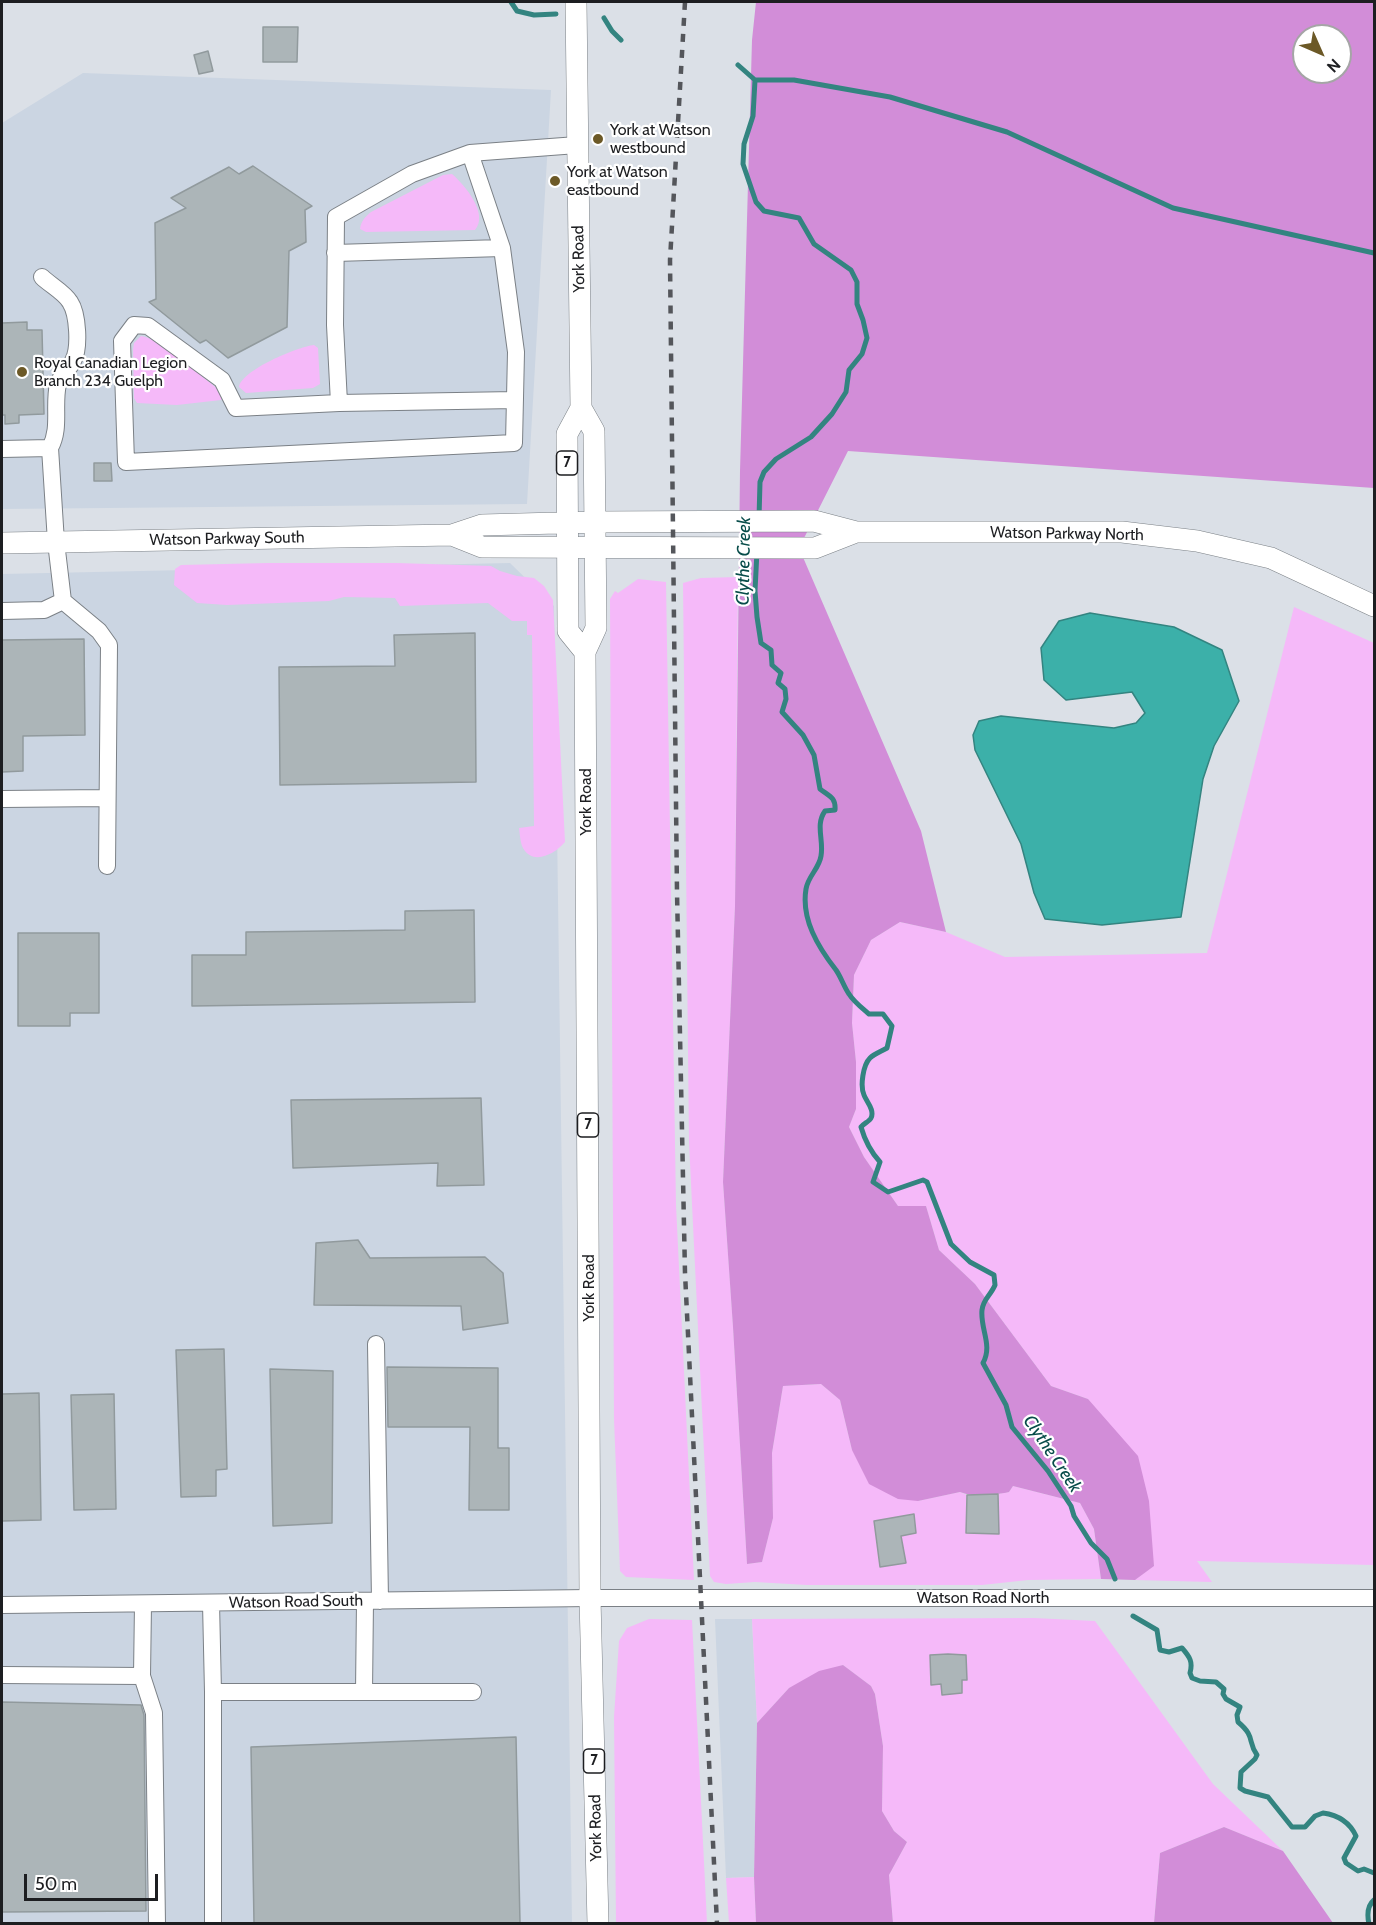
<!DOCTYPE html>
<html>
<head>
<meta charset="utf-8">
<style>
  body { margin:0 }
  #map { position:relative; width:1376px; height:1925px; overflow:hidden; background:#dbe0e7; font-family:Cabin,sans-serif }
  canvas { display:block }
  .frame { position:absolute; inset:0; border:3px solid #1d1e21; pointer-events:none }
  .north { position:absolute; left:1292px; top:24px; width:60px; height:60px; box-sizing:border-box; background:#fff; border:2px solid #a5a5a6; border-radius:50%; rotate:135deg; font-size:16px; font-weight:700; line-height:24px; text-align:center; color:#1d1e21 }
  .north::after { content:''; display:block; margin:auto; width:21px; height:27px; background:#6c5927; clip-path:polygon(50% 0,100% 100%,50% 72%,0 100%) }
  .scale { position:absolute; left:24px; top:1874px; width:134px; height:27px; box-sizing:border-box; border:3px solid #1d1e21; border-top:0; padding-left:8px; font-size:18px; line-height:21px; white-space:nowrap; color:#1d1e21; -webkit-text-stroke:4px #fff; paint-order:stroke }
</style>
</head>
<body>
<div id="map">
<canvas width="1376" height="1925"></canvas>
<div class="frame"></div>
<div class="north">N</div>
<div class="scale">50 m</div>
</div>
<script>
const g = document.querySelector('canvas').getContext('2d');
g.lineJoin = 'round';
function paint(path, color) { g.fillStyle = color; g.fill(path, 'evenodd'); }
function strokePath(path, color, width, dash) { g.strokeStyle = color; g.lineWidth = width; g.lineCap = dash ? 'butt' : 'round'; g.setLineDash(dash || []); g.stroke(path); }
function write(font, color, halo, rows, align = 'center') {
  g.font = font + ' Cabin,sans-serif'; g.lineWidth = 4.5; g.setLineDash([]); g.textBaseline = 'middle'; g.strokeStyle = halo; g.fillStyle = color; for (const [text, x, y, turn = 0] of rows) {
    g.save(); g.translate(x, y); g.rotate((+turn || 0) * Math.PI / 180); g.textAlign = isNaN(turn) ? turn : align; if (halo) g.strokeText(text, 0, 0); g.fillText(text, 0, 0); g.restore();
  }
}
paint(new Path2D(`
  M83,73L551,90L527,504L2,509V123Z
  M510,563L554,606L572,1923H2V574Z
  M715,1619H752L757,1723L754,1877L726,1878Z`), '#cbd5e2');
paint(new Path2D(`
  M452,174C465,185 489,214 475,230L366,232L360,229C361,221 365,217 371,212L443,175Z
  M141,336C157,337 204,378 219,390L223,396L221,400L177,405L137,403L134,398L133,350L134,343Z
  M314,345L318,348L320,384L313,388L246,393L239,387C242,370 297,347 314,345Z
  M268,563H397L491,566L500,571L517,576L534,578L544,586L553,600L565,842C555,854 533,866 523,848C520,842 520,834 519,828L534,826L532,635H527V621H512L488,603L400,606L395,598L344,597L329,601L227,605L197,603L174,585L175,569L181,565Z
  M738,577L735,906L723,1182L733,1327L747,1564L762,1562L773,1518L772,1453L783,1386L821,1384L840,1400L852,1450L918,1501L960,1492L967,1495L966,1533H999L998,1494L1009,1492L1013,1486L1080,1503L1094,1529L1101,1579L1028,1580L982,1585H807L755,1582L726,1584L714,1582L710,1576L689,1142L683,583L701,578Z
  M638,579L666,582L676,1205L694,1580L626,1577L620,1571L614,1419L610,599L615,591L618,593Z
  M1294,607L1374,643V1565L1197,1561L1212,1582L1135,1580L1154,1565L1088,1399L1051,1386L975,1284L939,1250L926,1206H898L864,1157L849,1127L856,1109V1062L852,1023L854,975L871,940L900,922L946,932L1005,957L1207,953Z
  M1034,1618L1095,1621L1213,1784L1283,1851L1224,1827L1160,1853L1154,1923H893L889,1875L907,1842L894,1831L882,1811L883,1746L875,1694L871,1686L843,1665L789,1688L757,1723L752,1619Z
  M649,1619L692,1620L707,1923H616L614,1717L619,1641L627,1628Z
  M754,1877L756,1923H729L726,1878Z`), '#f5b9f9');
paint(new Path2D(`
  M756,2H1374V488L848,451L799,548L921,831L946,932L900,922L871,940L854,975L852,1023L856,1062V1109L849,1127L864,1157L898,1206H926L939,1250L975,1284L1051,1386L1088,1399L1138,1456L1149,1501L1154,1566L1135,1580L1101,1579L1094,1529L1080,1503L1013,1486L1009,1492C995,1495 974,1498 960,1492L918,1501L898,1499L869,1484L852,1450L840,1400L821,1384L783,1386L772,1453L773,1518L762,1562L747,1564L733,1327L723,1182L735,906L740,471L752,40ZM1304,36H1340V72H1304Z
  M843,1665L871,1686L875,1694L883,1746L882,1811L894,1831L907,1842L889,1875L893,1923H756L754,1877L757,1723L789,1688L819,1671Z
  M1224,1827L1283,1851L1333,1923H1154L1160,1853Z`), '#d28dd8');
const water = new Path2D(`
  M1090,613L1174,627L1222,650L1239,701L1214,746L1203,779L1181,917L1102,925L1045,919L1034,893L1021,844L975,750L973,735L979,721L1001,716L1114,728L1136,723L1145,713L1132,692L1066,700L1044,680L1041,648L1059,621Z`);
paint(water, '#3cb0a9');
strokePath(water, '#338480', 1.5);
strokePath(new Path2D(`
  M511,2L517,11L534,15L556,14
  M604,18L612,31L621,40
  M738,65L755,80L753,116L744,144L743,164L756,202L764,211L799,218L814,244L851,270L857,282V304L863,320L867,338L862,354L849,370L846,392L832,414L811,437L776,459L764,472L760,482L759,518
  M755,80H794L890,97L1007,132L1173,208L1374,253
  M757,551L755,591L757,617L761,643L771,650L772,665L781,673L778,683L785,689L786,699L782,712L803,735L814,755L820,789C829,796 836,797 835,810L825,811C815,825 824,840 821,856C819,869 808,876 806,889C801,919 818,947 836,970C841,977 844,987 849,994C854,1002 862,1008 869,1014H883L892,1026L887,1048C882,1051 874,1054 870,1058C863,1065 860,1086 864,1095C866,1101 875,1110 871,1118C870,1121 863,1124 861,1127C865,1141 870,1151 880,1162L873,1182L888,1192L923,1180L927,1182L951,1244L970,1262L994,1275L995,1285C991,1295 983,1299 982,1310C980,1329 993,1345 983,1363L1006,1405L1012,1427L1048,1471L1071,1506L1074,1516L1091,1543L1107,1559L1115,1579
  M1133,1616L1157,1630L1160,1650L1169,1652L1182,1648C1190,1657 1193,1662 1190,1673L1192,1678L1200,1681L1216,1682L1224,1689L1223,1694L1226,1699L1240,1707L1237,1715L1238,1722C1256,1737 1247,1741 1257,1755L1255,1759L1241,1772L1240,1788L1245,1791L1268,1797L1292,1827H1305L1315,1816L1323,1813C1338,1815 1350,1823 1356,1836L1344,1858L1346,1863L1358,1871L1364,1869L1374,1873
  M1369,1924C1367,1915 1367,1906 1374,1900`), '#338480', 5);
const building = new Path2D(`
  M263,27H298L297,62H263Z
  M208,51L213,71L199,74L194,55Z
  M253,166L312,206L305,210L306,242L289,251L287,327L228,358L206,340L200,343L149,302L156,299L155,223L186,208L171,198L229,167L239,174Z
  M27,322V330H42L44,414L19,415V423L5,424V415H2V323Z
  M94,463H111L112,481H94Z
  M475,633L476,782L280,785L279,667L395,666L394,635Z
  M84,639L85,735L23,736V771L2,772V640Z
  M474,910L475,1002L192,1006V955H246V932L405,930V911Z
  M18,933H99V1013H70V1026H18Z
  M481,1098L484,1185L437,1186L438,1163L293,1168L291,1100Z
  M358,1240L370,1258L485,1257L503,1273L508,1323L463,1330L461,1306L314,1305L316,1243Z
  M224,1349L227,1469L216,1470V1496L181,1497L176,1350Z
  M387,1367L498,1368V1448H509V1510H469L470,1427H388Z
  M270,1369L333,1371L332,1523L273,1526Z
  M39,1393L41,1520L2,1521V1394Z
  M114,1394L116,1509L74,1510L71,1395Z
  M998,1494L999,1534L966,1533L967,1495Z
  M914,1514L916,1533L901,1536L906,1563L880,1567L874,1521Z
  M948,1654L966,1655L967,1680H962V1693L942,1695L941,1684L931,1685L930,1655Z
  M2,1702L141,1705L144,1715L146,1911L2,1912Z
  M516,1737L520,1923H254L251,1747Z`);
paint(building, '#acb5b8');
strokePath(building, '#919a9d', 1.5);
const minor = new Path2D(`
  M470,153L502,248
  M335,253L502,248L516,352L514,443L126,462L122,341L134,325L148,326L222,380L236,408L339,403L515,400
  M42,277C50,285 64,292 70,302C78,314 80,348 73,361C69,370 61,374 58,384C53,406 61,428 50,448
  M339,403L335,325L336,217L412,174L470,153L577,145
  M2,449L50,448L56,542L63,601L99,631L109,645L107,866
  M2,611L44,610L63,601
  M2,799L107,798
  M376,1344L380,1601
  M365,1601L364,1692H473
  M211,1603L213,1692H364
  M143,1604L142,1676L154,1713L157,1924
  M2,1605L590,1598H1374
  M2,1675L142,1676
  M213,1692V1924`);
const major = new Path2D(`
  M576,2L581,408L594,431L596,628L585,652L590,1598L598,1924
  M581,408L567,434L568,631L585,652
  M452,535L482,547L815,548L856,532
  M2,543L452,535L482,525L595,522L814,521L856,532H1122L1197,541L1271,558L1374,606`);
strokePath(minor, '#7b8086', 18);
strokePath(major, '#7b8086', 22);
strokePath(minor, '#fff', 16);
strokePath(major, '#fff', 21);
strokePath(new Path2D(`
  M685,2L670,260L677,892L685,1273L717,1924`), '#54565b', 4.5, [8, 8]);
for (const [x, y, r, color] of [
  [598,139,6,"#6c5927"],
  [555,181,6,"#6c5927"],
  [22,372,6,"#6c5927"]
]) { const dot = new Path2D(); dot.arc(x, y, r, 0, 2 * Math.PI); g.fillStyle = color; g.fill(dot); strokePath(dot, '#fff', 2); }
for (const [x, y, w] of [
  [567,463,21],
  [588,1125,21],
  [594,1761,21]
]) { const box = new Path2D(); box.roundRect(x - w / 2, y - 12, w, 24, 4.5); g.fillStyle = '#fff'; g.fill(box); strokePath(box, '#1d1e21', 1.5); }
write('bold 15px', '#1d1e21', null, [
  ["7",567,463],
  ["7",588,1125],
  ["7",594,1761]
]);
write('16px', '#1d1e21', '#fff', [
  ["York at Watson",610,130],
  ["westbound",610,148],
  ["York at Watson",567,172],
  ["eastbound",567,190],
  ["Royal Canadian Legion",34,363],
  ["Branch 234 Guelph",34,381]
], 'left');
write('16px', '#1d1e21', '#fff', [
  ["York Road",579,259,-91],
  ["Watson Parkway North",1067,534,1],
  ["Watson Parkway South",227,539,-1],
  ["York Road",586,802,-90],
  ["York Road",589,1288,-90],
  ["Watson Road North",983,1598],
  ["Watson Road South",296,1602,-1],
  ["York Road",596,1828,-91]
]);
write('italic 18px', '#084d4a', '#fff', [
  ["Clythe Creek",744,561,-89],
  ["Clythe Creek",1052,1454,56]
]);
</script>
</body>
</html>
